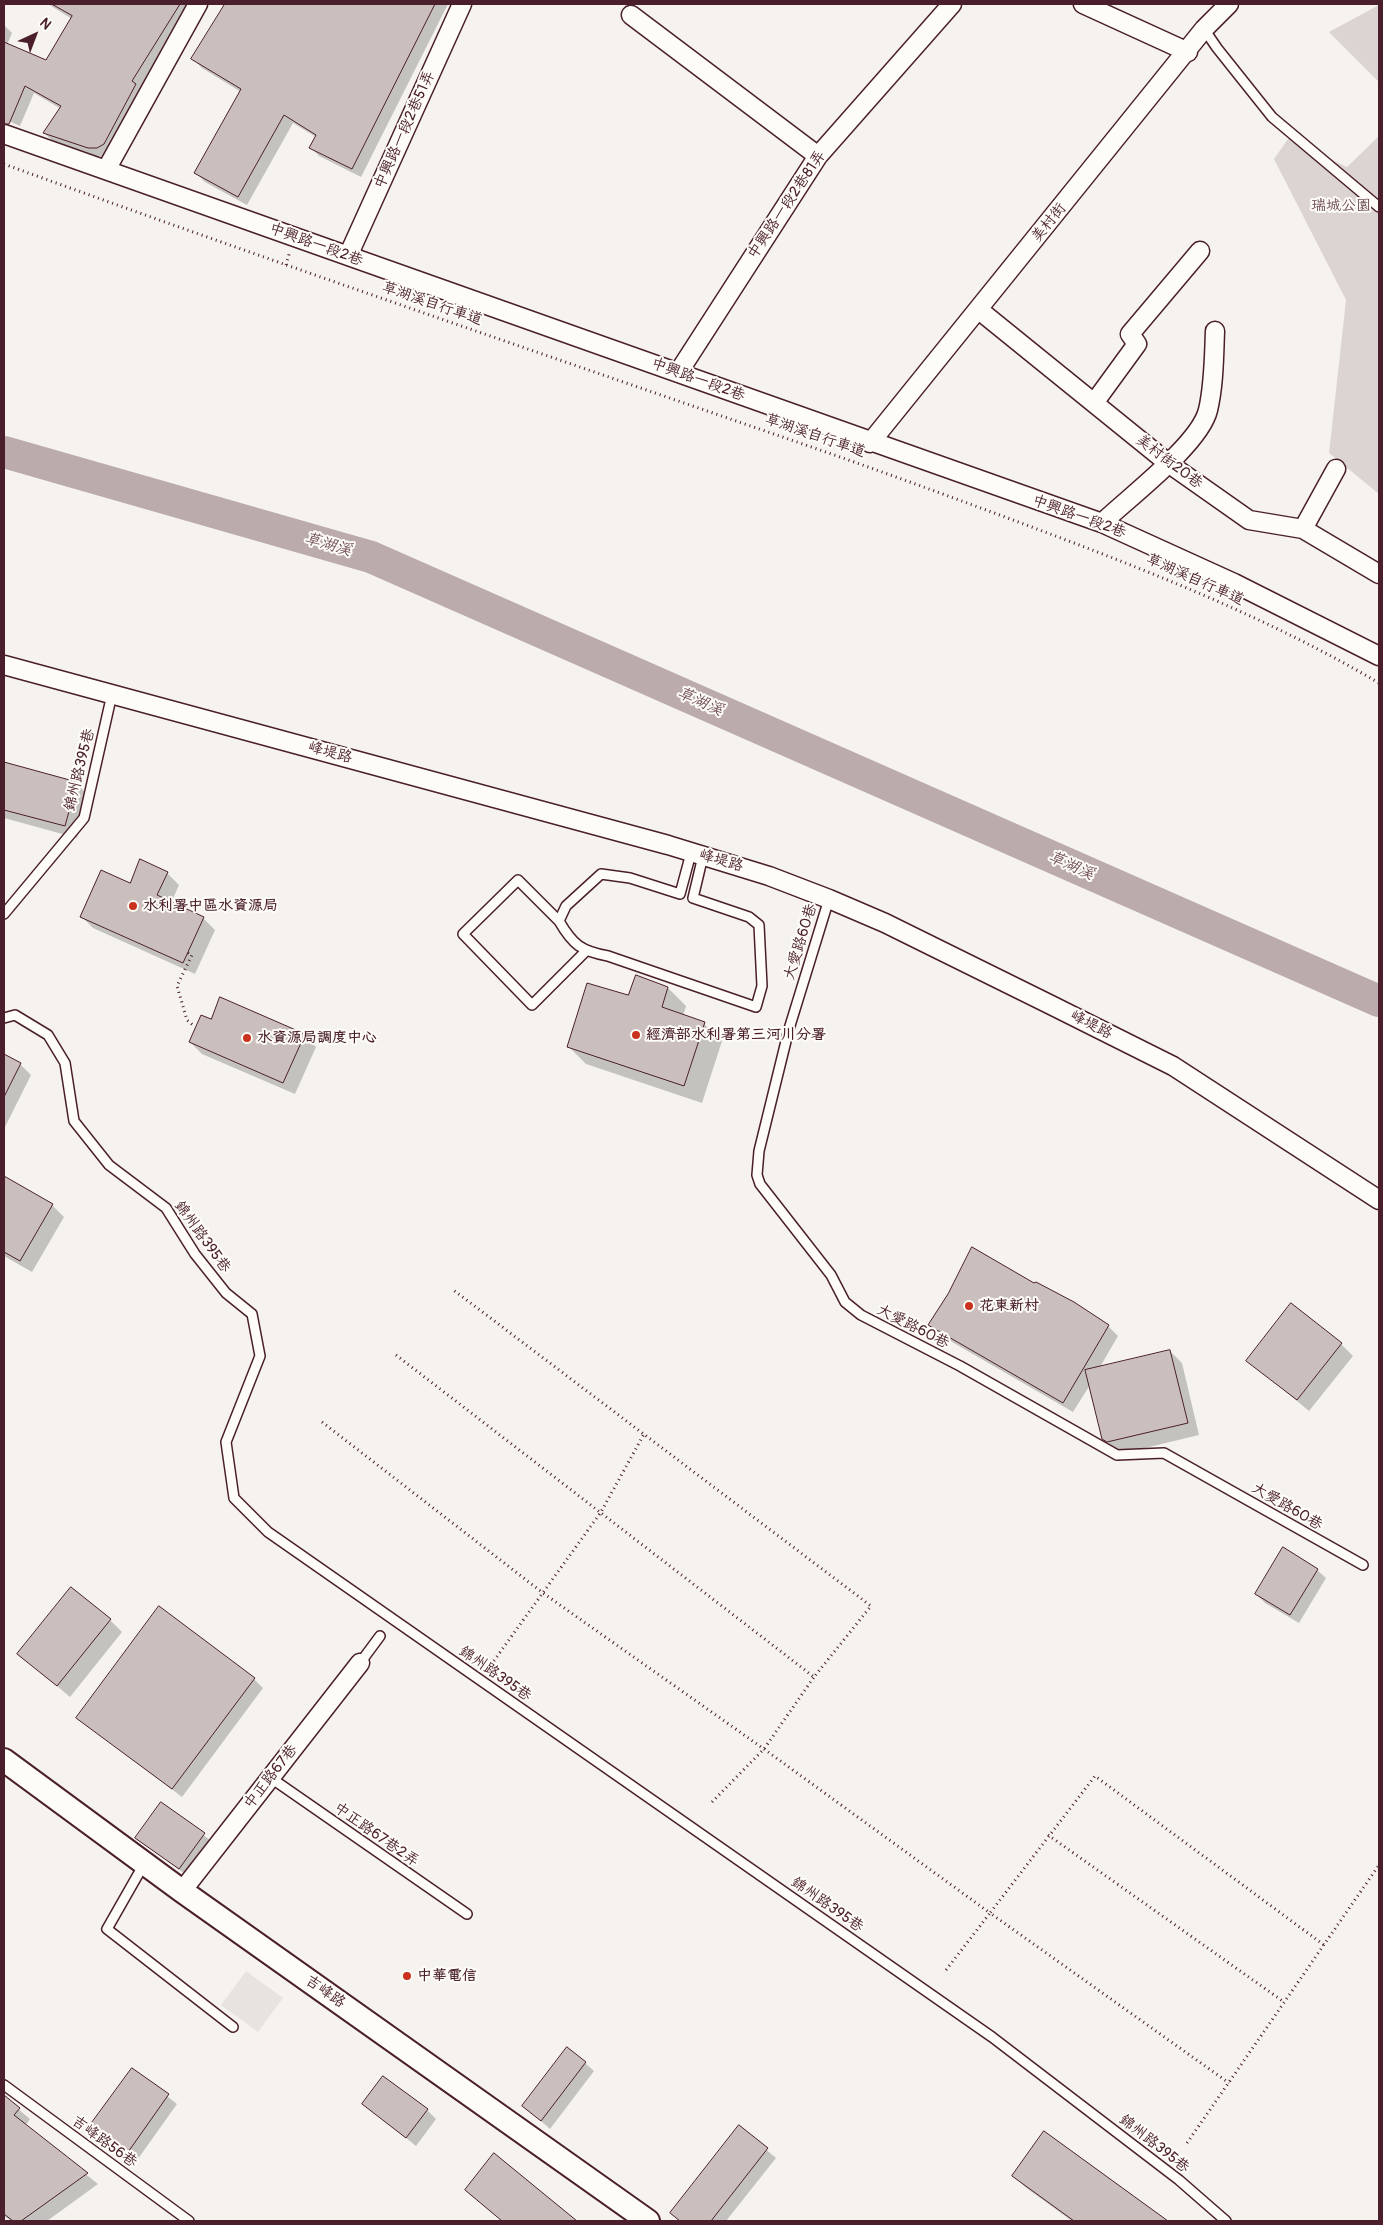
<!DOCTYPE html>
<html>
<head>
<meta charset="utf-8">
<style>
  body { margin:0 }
  #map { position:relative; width:1383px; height:2225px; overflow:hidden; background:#f6f3ef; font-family:Pangolin,sans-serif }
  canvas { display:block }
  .frame { position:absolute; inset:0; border:5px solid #4a1f2b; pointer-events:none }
  .north { position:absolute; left:10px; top:10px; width:50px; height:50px; -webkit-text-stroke:4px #fdfcf7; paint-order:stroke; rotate:43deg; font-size:14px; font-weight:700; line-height:20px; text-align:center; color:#4a1f2b }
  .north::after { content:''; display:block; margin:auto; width:18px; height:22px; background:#4a1f2b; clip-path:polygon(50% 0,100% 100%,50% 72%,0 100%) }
</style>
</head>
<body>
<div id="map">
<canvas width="1383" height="2225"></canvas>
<div class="frame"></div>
<div class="north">N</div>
</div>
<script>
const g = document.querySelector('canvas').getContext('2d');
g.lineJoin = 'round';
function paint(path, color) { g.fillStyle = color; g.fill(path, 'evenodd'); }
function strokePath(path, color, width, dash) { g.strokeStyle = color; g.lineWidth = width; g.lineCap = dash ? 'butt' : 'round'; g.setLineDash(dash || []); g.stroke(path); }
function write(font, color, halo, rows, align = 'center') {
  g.font = font + ' Pangolin,"LXGW WenKai TC",sans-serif'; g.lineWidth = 4; g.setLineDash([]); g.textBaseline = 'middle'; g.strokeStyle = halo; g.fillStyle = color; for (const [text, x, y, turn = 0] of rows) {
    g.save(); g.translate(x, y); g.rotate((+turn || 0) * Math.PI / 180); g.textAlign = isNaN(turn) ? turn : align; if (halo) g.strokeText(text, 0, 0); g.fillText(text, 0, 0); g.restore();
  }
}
paint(new Path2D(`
  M246,1971L283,1998L258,2032L221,2005Z`), '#e9e3e0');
paint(new Path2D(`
  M1379,5V82L1329,32Z
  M1379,136V494L1329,453L1346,300L1274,159L1288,139L1347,167Z`), '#dcd4d2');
paint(new Path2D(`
  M48,4H194L106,157L97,156L53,141L44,133L61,109L34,93L20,126L4,119V25L12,33L7,45L46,61L72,19Z
  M226,4H448L361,177L319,156L311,148L316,137L293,123L247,205L205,182L196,173L241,92L202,68L193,59Z
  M4,763L76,783L88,795L77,838L4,818Z
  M167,873L179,885L171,903L203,918L215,930L195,974L93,928L81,916L130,885Z
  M668,988L686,1006L683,1016L704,1024L722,1041L702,1103L586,1064L568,1046L629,997Z
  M211,1021L304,1035L316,1047L295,1094L202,1054L190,1042Z
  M4,1056L20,1064L31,1075L4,1129Z
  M4,1177L52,1205L64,1217L32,1272L4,1256Z
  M1035,1285L1108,1326L1118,1336L1100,1367L1170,1351L1182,1363L1199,1435L1120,1454L1103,1438L1090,1385L1073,1412L940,1335L929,1325Z
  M1341,1344L1353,1356L1309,1411L1248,1360Z
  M1317,1570L1326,1578L1299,1623L1265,1603L1256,1594Z
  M110,1620L122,1632L70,1697L19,1654Z
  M254,1679L263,1688L182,1797L78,1718Z
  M162,1804L210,1840L185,1874L137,1838Z
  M585,2063L594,2071L550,2129L524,2106Z
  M132,2069L177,2104L135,2163L90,2128Z
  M4,2097L30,2119L25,2126L98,2184L47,2221H11L4,2216Z
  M364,2104L427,2110L436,2119L416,2146Z
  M739,2127L776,2158L726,2221H680L671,2213Z
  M1045,2133L1165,2221H1072L1025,2187L1013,2175Z
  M495,2155L575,2221H502L466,2190Z`), '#0003');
strokePath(new Path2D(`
  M4,452L371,557L1379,1001`), '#bbabac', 32);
const building = new Path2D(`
  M52,4H180L132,81L136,84L104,144L97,148H88L43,133L61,106L25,86L9,124H4V42L46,60L72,16Z
  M225,4H435L352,169L309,148L316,135L284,115L238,197L194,173L241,89L191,59Z
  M4,762L77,782L65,826L4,810Z
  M140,859L168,872L157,895L204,917L183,963L80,917L101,870L130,883Z
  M636,975L668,987L662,1007L705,1022L684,1086L567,1047L587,983L628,995Z
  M220,997L305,1034L283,1083L189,1042L201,1015L211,1019Z
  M4,1054L21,1063L4,1097Z
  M4,1176L53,1204L20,1261L4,1252Z
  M972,1247L1034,1283L1036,1282L1074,1302L1109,1325L1063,1403L928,1325L948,1294Z
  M1291,1303L1342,1343L1297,1400L1246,1361Z
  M1170,1350L1188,1423L1107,1442L1102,1439L1085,1370Z
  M1283,1547L1318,1569L1290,1615L1255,1594Z
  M71,1587L111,1619L57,1686L17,1654Z
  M159,1606L255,1678L172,1789L76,1718Z
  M161,1802L205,1833L179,1869L135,1838Z
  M567,2047L586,2062L541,2121L522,2106Z
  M132,2068L169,2094L126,2155L88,2128Z
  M383,2076L428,2109L406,2138L362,2104Z
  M4,2095L20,2108L14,2115L88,2173L21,2221H13L4,2214Z
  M739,2125L768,2148L711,2221H680L670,2213Z
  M1044,2131L1168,2221H1074L1012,2176Z
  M494,2153L577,2221H502L465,2190Z`);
paint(building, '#cbbfbe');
strokePath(building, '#4a1f2b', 1);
const service = new Path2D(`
  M1204,29L1217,48L1272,117L1379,207
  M691,853L680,894L630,878L601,874L566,906L559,921C573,945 581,951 608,956L756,1007L762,986L759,925L749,917L693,898L703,856
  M829,899L789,1029L759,1151L757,1175L760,1184L831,1275L845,1302L861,1315L960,1366L1117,1455L1164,1453L1363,1565
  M4,914L84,818L112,694
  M559,921L518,880L463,934L532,1005L585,952
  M4,1018L15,1015L48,1035L65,1063L74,1121L109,1165L166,1208L195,1254L226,1293L252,1314L260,1356L226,1442L234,1498L268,1532L992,2037L1179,2180L1226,2221
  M360,1663L380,1636
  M271,1778L467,1914
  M144,1864L107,1929L233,2027
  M4,2085L189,2221`);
const minor = new Path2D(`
  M1083,4L1188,52
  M631,15L818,156
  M4,134L1102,523L1234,583L1379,656
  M106,170L198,4
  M348,256L462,4
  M979,310L1168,463L1249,520L1303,529L1379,574
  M678,373L818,156L952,4
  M1094,403L1137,344L1130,334L1200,251
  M870,443L1204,29L1229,4
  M1102,523C1128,498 1200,444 1208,410C1214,385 1214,356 1215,331
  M1303,529L1336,469
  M4,665L668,845L769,876L829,899L885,923L1051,1005L1173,1066L1379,1200
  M182,1891L360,1663`);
const tertiary = new Path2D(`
  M4,1760L182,1891L648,2221`);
strokePath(service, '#4a1f2b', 12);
strokePath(minor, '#4a1f2b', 21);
strokePath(tertiary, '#4a1f2b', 26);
strokePath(new Path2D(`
  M4,164C256,256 511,343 765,431C853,461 941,493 1029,526C1149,571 1269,618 1379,683
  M286,265L290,251
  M188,953L192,955L177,986L187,1020L195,1027
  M396,1355L814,1677L871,1606L452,1289
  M322,1422L543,1593L764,1749L990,1913L1095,1776L1324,1945
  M488,1669L601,1512L644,1434
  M712,1802L764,1749L814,1677
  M1048,1835L1284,2002
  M946,1970L990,1913L1229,2083
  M1187,2143L1379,1865`), '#4a1f2b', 3, [1, 4]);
strokePath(service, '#fdfcf7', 9);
strokePath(minor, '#fdfcf7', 18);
strokePath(tertiary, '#fdfcf7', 22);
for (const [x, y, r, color] of [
  [133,906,5,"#c8321e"],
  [636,1035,5,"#c8321e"],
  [247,1038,5,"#c8321e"],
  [969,1306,5,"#c8321e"],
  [407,1976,5,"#c8321e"]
]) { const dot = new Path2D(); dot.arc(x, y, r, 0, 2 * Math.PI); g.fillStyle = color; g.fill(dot); strokePath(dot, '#fdfcf7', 2); }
write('15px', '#4a1f2b', '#fdfcf7', [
  ["中興路一段2巷51弄",405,130,-66],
  ["中興路一段2巷81弄",787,205,-56],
  ["美村街",1049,223,-51],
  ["中興路一段2巷",316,245,20],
  ["草湖溪自行車道",432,304,19],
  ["中興路一段2巷",698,380,20],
  ["草湖溪自行車道",815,436,19],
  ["美村街20巷",1169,462,37],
  ["中興路一段2巷",1079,517,20],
  ["草湖溪自行車道",1195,580,24],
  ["峰堤路",330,753,15],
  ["錦州路395巷",80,770,-76],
  ["峰堤路",721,861,16],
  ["大愛路60巷",801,942,-73],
  ["峰堤路",1091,1025,27],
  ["錦州路395巷",202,1237,54],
  ["大愛路60巷",913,1327,27],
  ["大愛路60巷",1287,1507,30],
  ["錦州路395巷",495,1674,35],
  ["中正路67巷",271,1777,-52],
  ["中正路67巷2弄",376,1835,35],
  ["錦州路395巷",827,1905,35],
  ["吉峰路",325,1992,35],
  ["吉峰路56巷",104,2142,36],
  ["錦州路395巷",1154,2144,38]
]);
write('15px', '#6e4c55', '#fdfcf7', [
  ["瑞城公園",1341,206]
]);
write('bold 15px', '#4a1f2b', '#fdfcf7', [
  ["水利署中區水資源局",143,906],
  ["經濟部水利署第三河川分署",646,1035],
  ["水資源局調度中心",257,1038],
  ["花東新村",979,1306],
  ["中華電信",417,1976]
], 'left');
write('italic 16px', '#725058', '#fdfcf7', [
  ["草湖溪",328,545,16],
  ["草湖溪",700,702,24],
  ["草湖溪",1071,866,24]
]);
</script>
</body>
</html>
